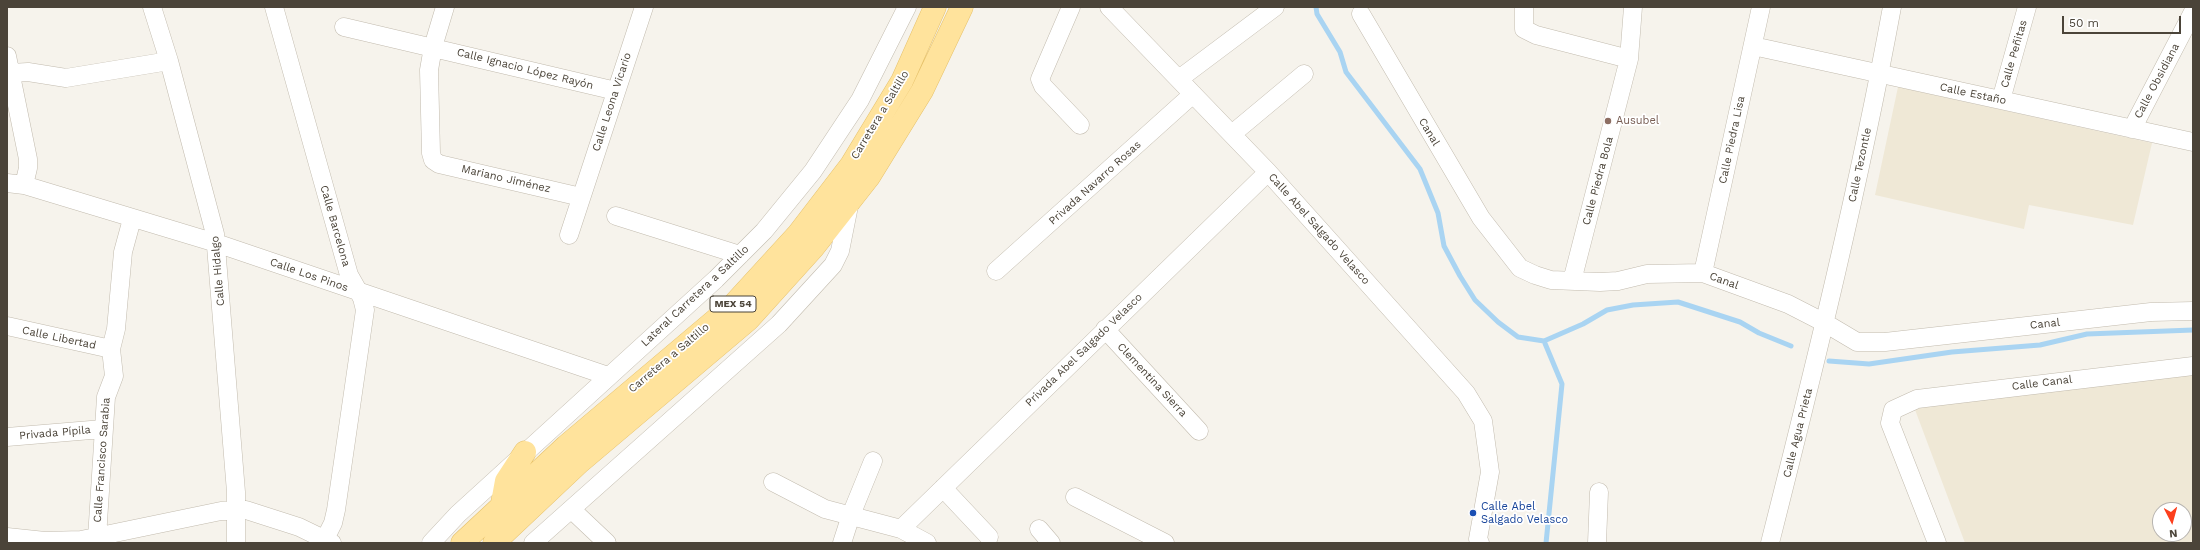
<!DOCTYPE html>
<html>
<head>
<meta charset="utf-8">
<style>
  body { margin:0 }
  #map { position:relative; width:2200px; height:550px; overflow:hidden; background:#f6f3ec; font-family:"Work Sans",sans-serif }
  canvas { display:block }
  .frame { position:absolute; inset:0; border:8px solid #4b4439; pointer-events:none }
  .north { position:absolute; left:2152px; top:502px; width:40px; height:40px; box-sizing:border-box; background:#fff; border:1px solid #b7b4b0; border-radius:50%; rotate:174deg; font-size:11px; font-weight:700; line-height:16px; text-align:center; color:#4b4439 }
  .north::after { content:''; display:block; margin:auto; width:14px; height:18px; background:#fc3f1d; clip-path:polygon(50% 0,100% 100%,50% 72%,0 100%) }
  .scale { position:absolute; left:2062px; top:16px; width:119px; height:18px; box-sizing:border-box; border:2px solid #4b4439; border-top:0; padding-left:5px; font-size:12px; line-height:14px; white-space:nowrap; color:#4b4439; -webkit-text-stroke:3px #fff; paint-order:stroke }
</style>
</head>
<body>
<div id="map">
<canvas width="2200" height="550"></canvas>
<div class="frame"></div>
<div class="north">N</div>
<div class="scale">50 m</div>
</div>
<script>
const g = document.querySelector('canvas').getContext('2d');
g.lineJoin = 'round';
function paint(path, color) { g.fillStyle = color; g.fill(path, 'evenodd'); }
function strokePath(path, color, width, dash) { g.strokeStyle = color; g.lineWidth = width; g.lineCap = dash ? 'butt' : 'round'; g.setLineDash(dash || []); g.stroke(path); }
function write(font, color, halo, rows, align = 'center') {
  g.font = font + ' "Work Sans",sans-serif'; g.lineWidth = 3.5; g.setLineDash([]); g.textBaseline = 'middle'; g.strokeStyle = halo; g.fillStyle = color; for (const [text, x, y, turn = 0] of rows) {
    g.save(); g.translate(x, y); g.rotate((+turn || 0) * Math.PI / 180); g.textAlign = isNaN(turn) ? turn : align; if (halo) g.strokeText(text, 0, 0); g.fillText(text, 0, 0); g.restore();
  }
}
paint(new Path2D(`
  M1898,87L2152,143L2133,225L2029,205L2024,229L1875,195Z
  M2193,370V543H1965L1914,407ZM2160,510H2184V534H2160Z`), '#efe8d6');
strokePath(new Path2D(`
  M1316,7L1317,14L1340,52L1346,72L1420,169L1438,213L1444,246L1460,276L1475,300L1498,322L1518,337L1544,341L1583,324L1607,310L1633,305L1678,302L1740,322L1759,333L1791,346
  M1544,341L1562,384L1546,543
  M1829,361L1869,364L1952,352L2040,345L2087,334L2193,330`), '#a9d4f2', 5);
const minor = new Path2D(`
  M152,7L169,61L215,234L236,492V543
  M274,7L349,275L362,298L365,310L336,510L333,523L325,539
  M445,7L433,47L429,70L431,153L433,160L439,164L581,197
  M1071,7L1040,79L1043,86L1080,125
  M1109,7L1268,172L1466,393L1483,421L1490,472L1478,539L1480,543
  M1524,7V29L1536,35L1629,59
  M1361,14L1481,218L1520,268L1535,275L1551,280L1600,282L1618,281L1647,274L1703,273L1788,304L1825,323L1857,342H1885L2151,312L2193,311
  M344,27L616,91
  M1753,46L2193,142
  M7,56L28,159V168L24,185
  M11,73L28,72L66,78L169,61
  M1179,79L1275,7
  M2001,100L2027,7
  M2132,129L2193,12
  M1232,134L1304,74
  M7,183L24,185L216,243L608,376
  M616,216L740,255
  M569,235L644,7
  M996,271L1193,94
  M1703,273L1761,7
  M1572,281L1629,59L1633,7
  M7,326L111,349
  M1105,329L1199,431
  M7,437L103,429
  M773,482L825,509L901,529L927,543
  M943,488L989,537
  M1075,497L1165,543
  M571,509L607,543
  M901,529L1268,172
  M1039,529L1051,543
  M7,537L45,541L81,540L221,511L246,510L299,527L332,543
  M97,538L106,397L114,376L111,349L116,329L123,252L132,219
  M431,543L458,514L716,279L764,231L813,171L860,100L907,7
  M533,543L779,324L833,265L840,251L850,201
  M842,543L851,515L873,461
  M1597,543L1599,492
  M1770,543C1815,365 1859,187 1892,7
  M1937,543L1890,423L1893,410L1917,399L2193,366`);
const major = new Path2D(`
  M502,503L506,481L525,452
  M462,543L566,446L733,305L798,234L851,165L902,81L935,7
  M494,543L580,462L748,320L814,247L869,177L922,91L962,7`);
strokePath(minor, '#c2bbae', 19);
strokePath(major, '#e6c16a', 23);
strokePath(minor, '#fff', 18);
strokePath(major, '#ffe39c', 22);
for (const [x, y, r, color] of [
  [1608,121,4,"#8d6e63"],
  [1473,513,4,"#1a4fb4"]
]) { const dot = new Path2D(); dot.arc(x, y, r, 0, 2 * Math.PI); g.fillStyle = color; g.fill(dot); strokePath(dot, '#fff', 1.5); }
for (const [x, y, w] of [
  [733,304,46]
]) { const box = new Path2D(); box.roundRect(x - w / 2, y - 8, w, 16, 3); g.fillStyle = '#fff'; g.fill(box); strokePath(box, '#4b4439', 1); }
write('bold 10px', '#4b4439', null, [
  ["MEX 54",733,304]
]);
write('11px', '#4b4439', '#fff', [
  ["Calle Peñitas",2014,54,-74],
  ["Calle Ignacio López Rayón",525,69,14],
  ["Calle Obsidiana",2157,81,-62],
  ["Calle Estaño",1973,94,12],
  ["Calle Leona Vicario",612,102,-72],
  ["Carretera a Saltillo",880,115,-59],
  ["Canal",1429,132,59],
  ["Calle Piedra Lisa",1732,140,-78],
  ["Calle Tezontle",1860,165,-78],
  ["Mariano Jiménez",506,179,13],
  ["Calle Piedra Bola",1598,181,-75],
  ["Privada Navarro Rosas",1095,183,-42],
  ["Calle Barcelona",335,226,74],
  ["Calle Abel Salgado Velasco",1319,229,48],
  ["Calle Hidalgo",218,271,-95],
  ["Calle Los Pinos",309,275,19],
  ["Canal",1724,281,20],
  ["Lateral Carretera a Saltillo",695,296,-43],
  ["Canal",2045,324,-6],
  ["Calle Libertad",59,338,12],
  ["Privada Abel Salgado Velasco",1084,350,-44],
  ["Carretera a Saltillo",669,358,-40],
  ["Clementina Sierra",1152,380,47],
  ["Calle Canal",2042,383,-7],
  ["Privada Pípila",55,433,-5],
  ["Calle Agua Prieta",1798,433,-76],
  ["Calle Francisco Sarabia",102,460,-86]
]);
write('11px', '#785e54', '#fff', [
  ["Ausubel",1616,121]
], 'left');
write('11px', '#164399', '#fff', [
  ["Calle Abel",1481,507],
  ["Salgado Velasco",1481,520]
], 'left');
</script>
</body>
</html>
